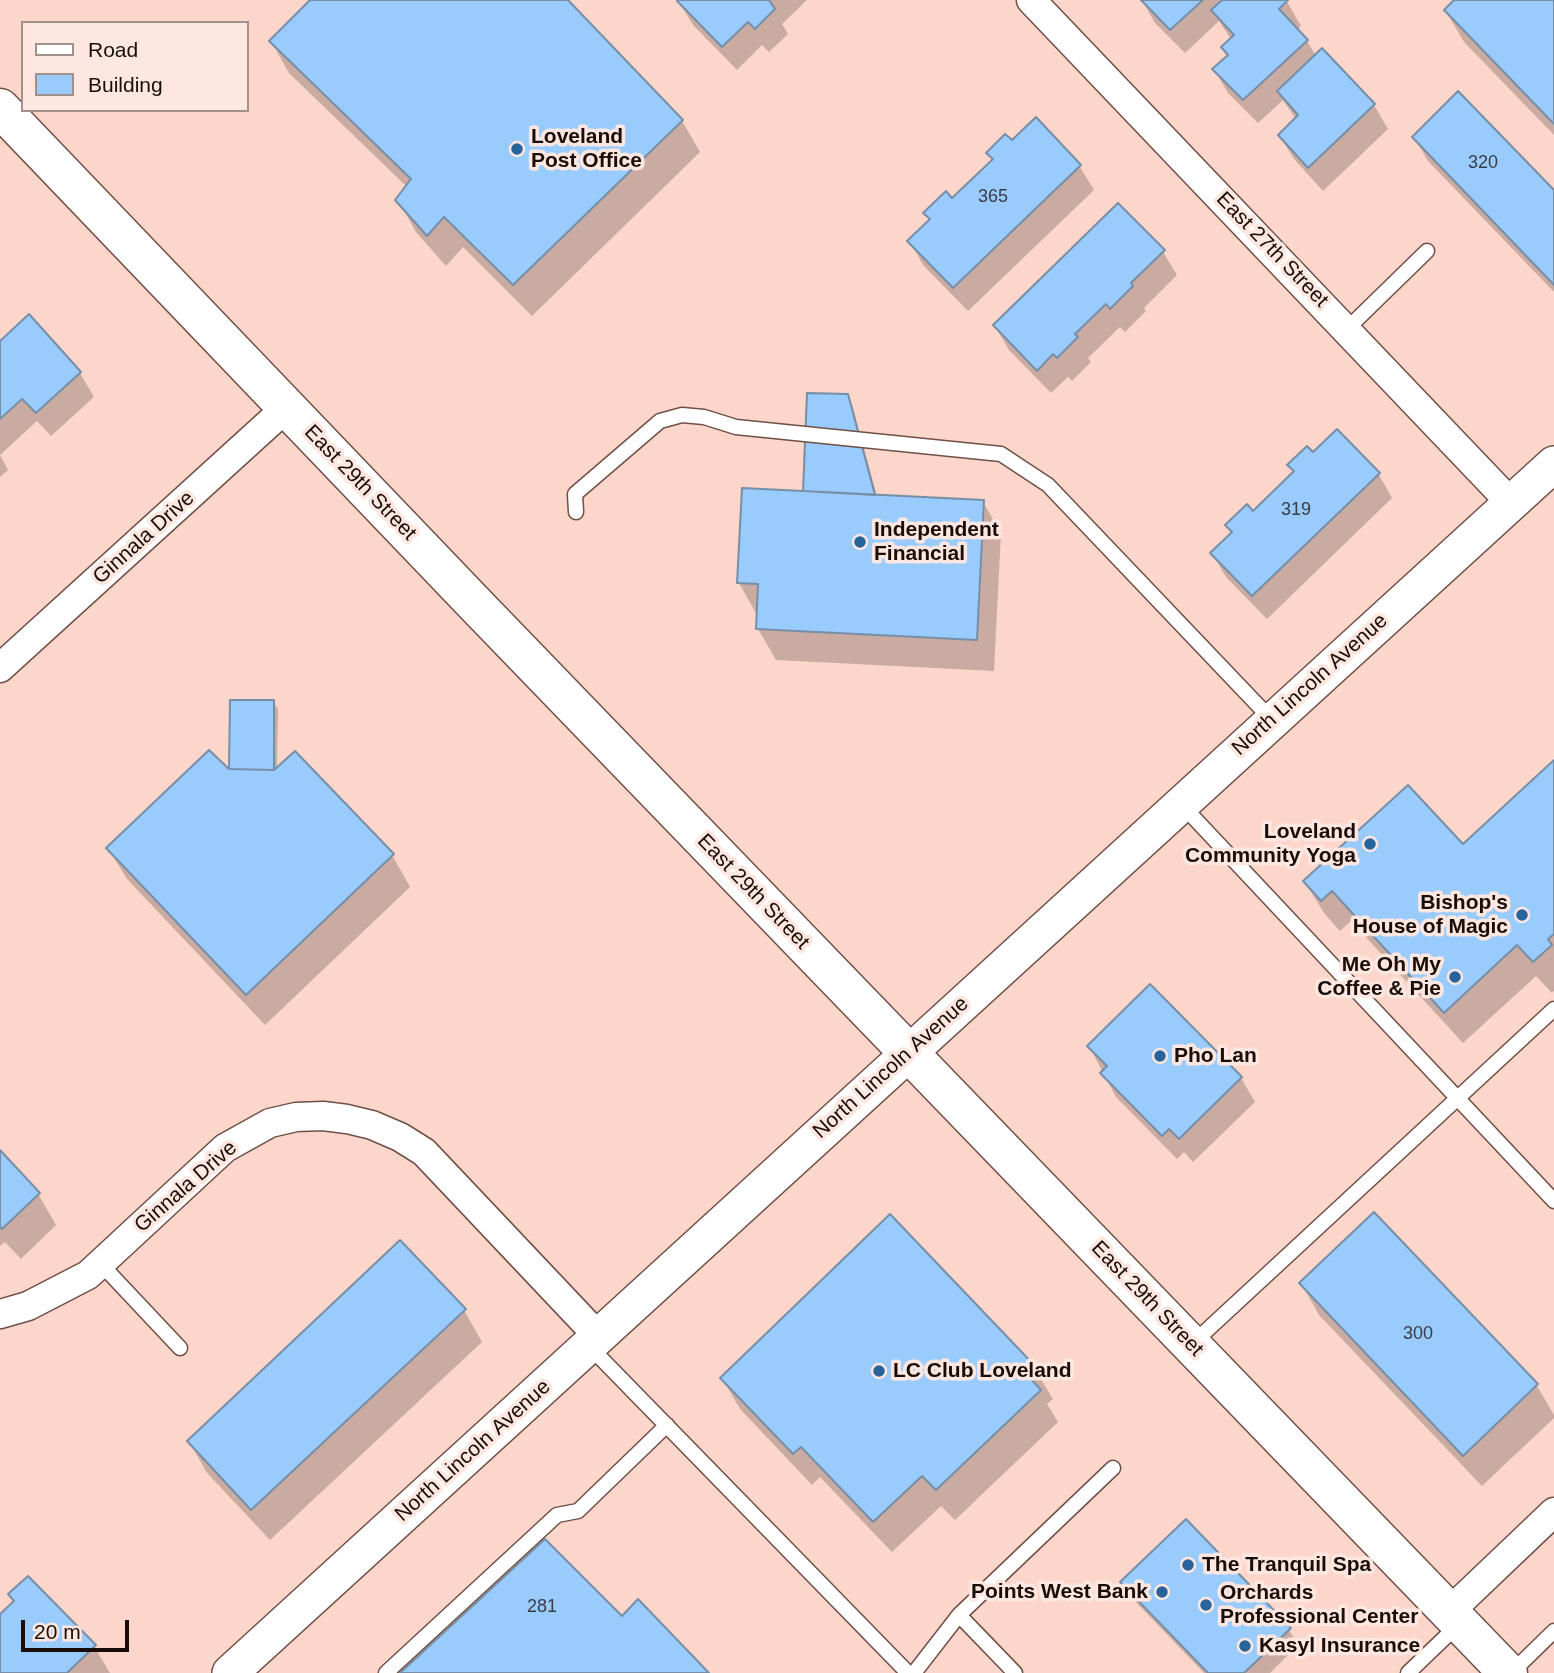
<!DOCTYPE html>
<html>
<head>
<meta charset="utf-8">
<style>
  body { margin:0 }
  #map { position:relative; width:1554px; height:1673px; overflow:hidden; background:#fcd6ca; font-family:Arial,sans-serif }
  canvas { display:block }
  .legend { position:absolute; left:21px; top:21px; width:228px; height:91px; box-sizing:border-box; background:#fee7e0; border:2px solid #a2908a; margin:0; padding:9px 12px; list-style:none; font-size:21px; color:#190d09 }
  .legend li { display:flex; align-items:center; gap:14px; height:35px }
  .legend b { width:35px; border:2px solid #a2908a }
  .scale { position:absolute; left:21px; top:1620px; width:108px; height:32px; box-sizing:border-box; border:4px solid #190d09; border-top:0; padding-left:9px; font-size:21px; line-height:24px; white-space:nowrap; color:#190d09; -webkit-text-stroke:5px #fee7e0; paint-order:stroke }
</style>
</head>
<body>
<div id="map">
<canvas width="1554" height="1673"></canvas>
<ul class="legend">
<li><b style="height:9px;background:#fff"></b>Road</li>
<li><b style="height:19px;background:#99cbfd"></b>Building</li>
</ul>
<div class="scale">20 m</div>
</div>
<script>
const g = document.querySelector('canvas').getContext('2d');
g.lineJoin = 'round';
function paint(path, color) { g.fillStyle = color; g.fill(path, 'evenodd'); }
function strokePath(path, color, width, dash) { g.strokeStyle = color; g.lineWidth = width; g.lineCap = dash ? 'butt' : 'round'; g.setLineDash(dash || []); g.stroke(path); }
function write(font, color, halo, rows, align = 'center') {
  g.font = font + ' Arial,sans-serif'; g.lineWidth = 7; g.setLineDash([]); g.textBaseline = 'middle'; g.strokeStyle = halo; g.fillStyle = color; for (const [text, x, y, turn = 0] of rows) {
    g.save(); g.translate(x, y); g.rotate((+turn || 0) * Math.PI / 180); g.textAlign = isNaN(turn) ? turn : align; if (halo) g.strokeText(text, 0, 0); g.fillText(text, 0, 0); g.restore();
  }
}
paint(new Path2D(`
  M312,0H566L682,121L700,152L532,316L463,247L446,266L416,232L398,200L407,187L289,73L271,41Z
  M680,0H807L782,24L788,34L769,52L762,45L737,70L693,25L679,2Z
  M1142,0H1286L1301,26L1296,30L1307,41L1316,56L1374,105L1388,129L1323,191L1294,159L1280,136L1296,119L1283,100L1258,123L1228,93L1214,69L1228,57L1223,47L1231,39L1219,21L1185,53L1155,23Z
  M1457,0H1554V135L1464,42L1446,11Z
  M1036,120L1080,167L1094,190L968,311L923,265L910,241L930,221L925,213L952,200L993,161L988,153L1012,143Z
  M1414,137L1554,192V292L1428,161Z
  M1163,252L1177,275L1144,308L1146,311L1125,332L1120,327L1088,358L1091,362L1072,381L1068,377L1051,393L1009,350L995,326Z
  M0,343L80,373L94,397L51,436L37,421L0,455L8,470L0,477Z
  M808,395L847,396L852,404L877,496L983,502L1001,533L994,671L776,660L758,629L757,615L739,583L805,493Z
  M1337,431L1379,475L1392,498L1267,619L1226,577L1212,553L1232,533L1227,525L1253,513L1295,474L1290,465L1313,454Z
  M273,702L278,709L277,769L392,855L410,887L265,1025L127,879L108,848L231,773Z
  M1554,763V990L1552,993L1536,976L1463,1043L1351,921L1340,931L1324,913L1305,882L1463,847Z
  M1089,1046L1241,1078L1255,1102L1193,1162L1184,1152L1177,1159L1116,1097Z
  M0,1150L38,1194L56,1225L21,1259L5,1242L0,1246Z
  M1374,1214L1537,1386L1554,1415V1418L1482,1486L1319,1315L1301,1283Z
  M464,1310L482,1342L270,1540L207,1473L189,1441Z
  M1034,1368L1053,1399L1047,1404L1058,1422L955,1520L941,1506L892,1552L820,1477L812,1485L740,1409L722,1378Z
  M1123,1582L1289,1630L1298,1645L1270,1673H1204L1132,1598Z
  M10,1594L94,1646L110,1673H0V1616L15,1603Z`), '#0003');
const building = new Path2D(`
  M310,0H568L683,120L513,285L444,217L427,236L395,200L411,179L269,41Z
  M678,0H769L775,9L755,29L748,22L722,47L677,1Z
  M1141,0H1203L1170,30Z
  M1222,0H1288L1279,9L1308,40L1243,100L1212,69L1228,55L1221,47L1234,35L1211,10Z
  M1454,0H1554V124L1444,10Z
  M1322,48L1375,104L1308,168L1278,135L1298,115L1277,91Z
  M1458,91L1554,190V285L1412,137Z
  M1036,117L1081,165L953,288L907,241L930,219L923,213L946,191L952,198L993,159L986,153L1005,134L1012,140Z
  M1118,203L1165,250L1131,283L1133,286L1110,309L1106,304L1075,334L1078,337L1057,358L1053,354L1037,371L993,325Z
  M29,314L81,372L36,413L22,399L0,419V341Z
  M807,393L848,394L875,495L803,491Z
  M1337,429L1380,473L1252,596L1210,553L1232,532L1225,525L1247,504L1253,511L1294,471L1287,465L1307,446L1313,452Z
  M742,488L984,500L977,640L756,629L758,584L737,583Z
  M230,700H274V770L229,769Z
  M209,750L229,769L274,770L295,751L394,854L246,995L106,848Z
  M1554,760V934L1548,939L1552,945L1533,962L1517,945L1444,1013L1332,891L1321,901L1303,881L1408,785L1463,844Z
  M1150,984L1242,1077L1179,1139L1169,1129L1162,1136L1100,1073L1107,1066L1087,1046Z
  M0,1150L40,1193L2,1229L0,1227Z
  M1374,1212L1538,1384L1463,1456L1299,1283Z
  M890,1214L1036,1367L1027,1375L1041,1390L936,1490L922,1476L873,1522L801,1447L793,1454L720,1378Z
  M400,1240L466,1309L251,1510L187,1441Z
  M1186,1519L1291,1628L1244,1673H1208L1120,1582Z
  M545,1539L622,1616L638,1599L709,1673H400Z
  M28,1576L96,1645L67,1673H0V1614L14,1601L8,1594Z`);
paint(building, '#99cbfd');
strokePath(building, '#768ea6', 2);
const service = new Path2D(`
  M1347,329L1427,251
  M576,512L575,494L660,421L682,415L704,417L736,427L1001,454L1048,485L1272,720
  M1181,804L1554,1201
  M100,1263L180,1348
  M1192,1344L1554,1009
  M589,1346L908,1673
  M959,1615L1015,1673
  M386,1673L557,1515L578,1511L667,1425
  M914,1673L959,1615L1113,1468
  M1408,1673L1459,1624
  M1511,1673L1554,1631`);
const minor = new Path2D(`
  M1031,0L1510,502
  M0,668L287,407
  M0,1314L28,1306L88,1275L225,1148L270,1123L296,1117L323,1116L347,1119L372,1125L400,1137L424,1152L598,1336
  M1449,1612L1554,1512`);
const tertiary = new Path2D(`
  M230,1673L1554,464`);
const secondary = new Path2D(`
  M0,108L476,605L1508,1673`);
strokePath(service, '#6f4f46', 17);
strokePath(minor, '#6f4f46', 31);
strokePath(tertiary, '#6f4f46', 38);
strokePath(secondary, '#6f4f46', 41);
strokePath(service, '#fff', 14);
strokePath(minor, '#fff', 28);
strokePath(tertiary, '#fff', 35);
strokePath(secondary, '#fff', 38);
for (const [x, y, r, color] of [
  [517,149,7,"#27649b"],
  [860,542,7,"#27649b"],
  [1370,844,7,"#27649b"],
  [1522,915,7,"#27649b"],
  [1455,977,7,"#27649b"],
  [1160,1056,7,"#27649b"],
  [879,1371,7,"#27649b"],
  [1188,1565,7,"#27649b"],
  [1162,1592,7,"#27649b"],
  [1206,1605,7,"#27649b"],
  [1245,1646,7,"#27649b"]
]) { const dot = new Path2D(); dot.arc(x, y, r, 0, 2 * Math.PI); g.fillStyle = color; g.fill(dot); strokePath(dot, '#fee7e0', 2.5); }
write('18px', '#393c46', null, [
  ["320",1483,163],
  ["365",993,197],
  ["319",1296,510],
  ["300",1418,1334],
  ["281",542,1607]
]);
write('bold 21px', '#190d09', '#fee7e0', [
  ["Loveland",531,137],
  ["Post Office",531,161],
  ["Independent",874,530],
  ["Financial",874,554],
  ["Loveland",1356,832,"right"],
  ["Community Yoga",1356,856,"right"],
  ["Bishop's",1508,903,"right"],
  ["House of Magic",1508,927,"right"],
  ["Me Oh My",1441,965,"right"],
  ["Coffee & Pie",1441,989,"right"],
  ["Pho Lan",1174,1056],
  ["LC Club Loveland",893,1371],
  ["The Tranquil Spa",1202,1565],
  ["Points West Bank",1148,1592,"right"],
  ["Orchards",1220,1593],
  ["Professional Center",1220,1617],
  ["Kasyl Insurance",1259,1646]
], 'left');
write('21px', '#190d09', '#fee7e0', [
  ["East 27th Street",1272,250,46],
  ["East 29th Street",360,483,46],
  ["Ginnala Drive",144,538,-42],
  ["North Lincoln Avenue",1310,685,-42],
  ["East 29th Street",753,892,46],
  ["North Lincoln Avenue",891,1068,-42],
  ["Ginnala Drive",186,1187,-41],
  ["East 29th Street",1147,1299,46],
  ["North Lincoln Avenue",473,1451,-42]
]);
</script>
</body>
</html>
